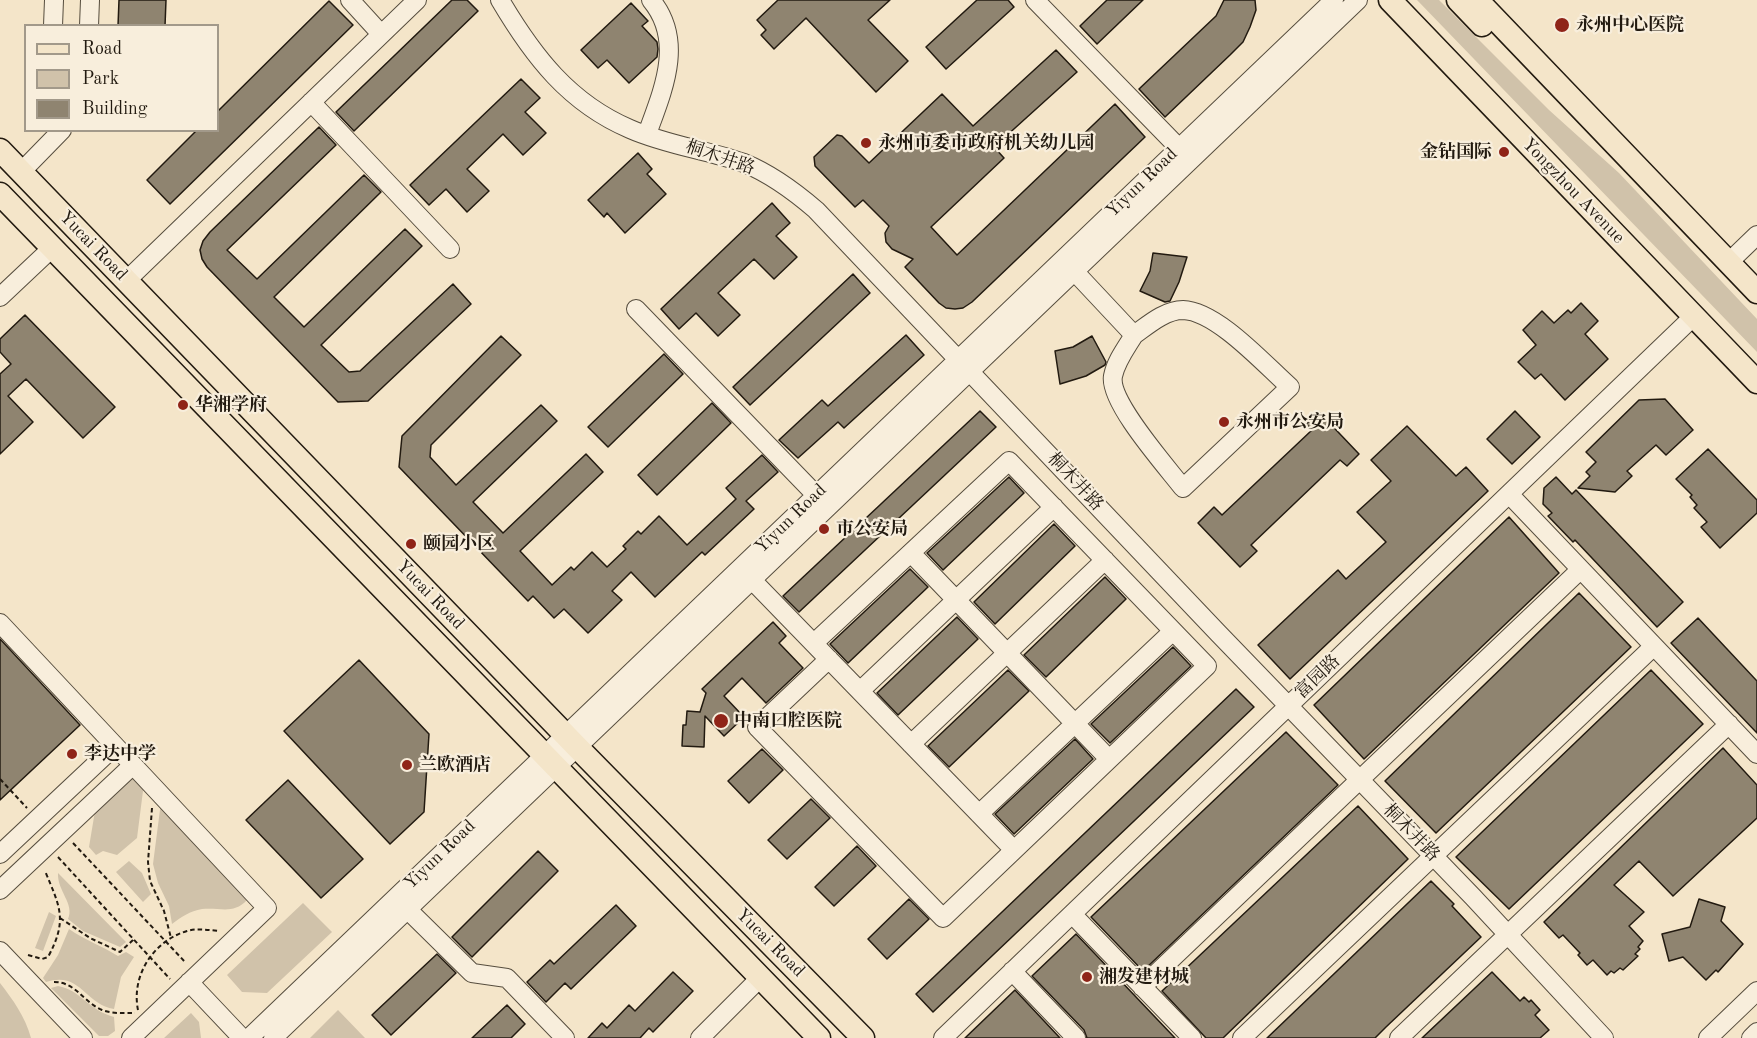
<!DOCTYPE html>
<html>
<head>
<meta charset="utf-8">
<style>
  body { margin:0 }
  #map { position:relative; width:1757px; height:1038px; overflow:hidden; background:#f4e5c9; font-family:"Old Standard TT",serif }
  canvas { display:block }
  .legend { position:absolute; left:24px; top:24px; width:195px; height:108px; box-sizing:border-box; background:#f8eedc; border:2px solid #a2998a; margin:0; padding:8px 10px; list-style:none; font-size:18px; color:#221a10 }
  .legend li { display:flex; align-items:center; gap:12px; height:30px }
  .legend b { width:30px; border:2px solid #a2998a }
</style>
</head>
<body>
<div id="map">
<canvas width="1757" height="1038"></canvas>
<ul class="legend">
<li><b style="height:8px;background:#f4e5c9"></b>Road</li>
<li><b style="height:16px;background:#d0c2aa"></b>Park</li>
<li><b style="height:16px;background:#8f8470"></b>Building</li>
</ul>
</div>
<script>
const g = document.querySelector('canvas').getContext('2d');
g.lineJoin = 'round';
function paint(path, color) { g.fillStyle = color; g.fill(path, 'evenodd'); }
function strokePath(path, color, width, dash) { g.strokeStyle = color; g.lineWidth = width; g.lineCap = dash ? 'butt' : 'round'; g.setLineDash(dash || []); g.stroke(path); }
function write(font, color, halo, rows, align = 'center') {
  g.font = font + ' "Old Standard TT","Noto Serif SC",serif'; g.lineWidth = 4.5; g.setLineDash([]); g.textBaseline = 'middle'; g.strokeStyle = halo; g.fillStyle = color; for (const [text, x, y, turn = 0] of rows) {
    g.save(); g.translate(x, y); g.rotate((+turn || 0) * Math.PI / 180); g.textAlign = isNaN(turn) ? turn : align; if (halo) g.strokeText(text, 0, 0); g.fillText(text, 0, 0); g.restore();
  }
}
paint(new Path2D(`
  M1417,0H1439L1549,110L1619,173L1757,319V352Z
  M131,776L144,783L137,838L117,855L103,851L96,855L89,847L95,811Z
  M161,802L247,900C233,915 220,907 202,909C190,911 181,917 172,924L169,906L158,883L153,864Z
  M129,861L142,873L151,894L143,902L116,872Z
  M58,873L126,942L120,947L83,931L68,919C75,904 57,891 58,873Z
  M303,903L332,932L267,993L242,992L227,975Z
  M49,912L56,916L43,951L35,948Z
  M69,929C85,940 102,946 118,956L126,952L134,957L121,977L114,1009C84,1004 81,971 46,982L43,978L58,955Z
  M0,983C13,1000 25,1016 31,1038H0Z
  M58,986C81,990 88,1010 114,1017L115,1031L108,1036H99L51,988Z
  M338,1010L365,1038H310Z
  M191,1013L199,1022L201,1038H164Z`), '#d0c2aa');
const building = new Path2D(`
  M119,0H166L165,26H118Z
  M452,0H467L478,11L354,131L336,112Z
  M778,0H890L868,20L908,61L876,92L806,18L774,49L761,35L766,30L757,20Z
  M977,0H1008L1014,7L946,69L926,47Z
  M1107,0H1143L1097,44L1080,26Z
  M1224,0H1255L1256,10L1250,27L1243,42L1230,55L1165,117L1139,89L1216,16Z
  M329,1L353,25L170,204L147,180L197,130H218V111Z
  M631,3L648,21L642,26L657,42L658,49L657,57L629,83L607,60L598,68L581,50Z
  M1056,50L1077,72L994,147L1004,158L931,227L957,255L1115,104L1145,137L972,302L963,308L955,309L946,308L939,303L905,267L913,259L892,249L886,242L885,233L889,226L863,200L855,207L815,166L814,157L837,135L842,136L869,163L942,94L973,126Z
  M521,79L540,98L525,112L546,133L523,155L503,134L467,169L489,191L467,212L446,189L429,205L410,185Z
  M319,127L336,145L227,250L257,279L364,175L381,192L274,297L304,327L405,229L422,246L321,345L349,372L360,371L453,284L471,304L368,401L338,402L207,267L202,259L200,250L203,241L210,232Z
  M638,153L652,169L647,174L666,194L625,233L607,213L604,217L588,200Z
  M772,203L790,223L776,236L797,257L774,279L754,259L718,293L740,315L718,336L696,313L679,329L661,309Z
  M1153,253L1187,257L1179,282L1170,301L1165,302L1140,291L1150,271Z
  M853,274L870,293L750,405L733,387Z
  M1581,303L1598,321L1585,334L1608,359L1565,400L1541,374L1535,379L1518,362L1536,345L1523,330L1542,311L1554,323L1568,310L1571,313Z
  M25,315L115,407L83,438L26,379L8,396L33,422L0,454V374L11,364L0,352V339Z
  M906,335L924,355L844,428L838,422L798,458L779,440L822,400L828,406Z
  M501,336L521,355L431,445L430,457L456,485L541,405L557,421L473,502L503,533L586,454L603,472L520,551L552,585L571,567L574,570L592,552L607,567L626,549L623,546L638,531L641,534L659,516L687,545L736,499L726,488L762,455L778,472L746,501L754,509L705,555L702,552L655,597L631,572L612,591L622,600L588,633L564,609L554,618L533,596L528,601L399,467L402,436Z
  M1092,336L1106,362L1105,365L1086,376L1060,384L1055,351L1073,347Z
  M664,354L683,374L608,447L588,427Z
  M1665,399L1693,430L1666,455L1656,445L1627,471L1632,476L1615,492L1578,488L1590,476L1586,472L1596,462L1586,452L1639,400Z
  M712,403L731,423L657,495L638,475Z
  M980,411L996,427L799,612L783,596Z
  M1515,411L1540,437L1512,464L1487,439Z
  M1319,412L1359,454L1347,466L1340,460L1251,545L1257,551L1240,567L1198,523L1214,507L1222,515L1312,430L1306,424Z
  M1407,426L1456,476L1466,467L1488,491L1290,679L1258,645L1338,570L1346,579L1386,542L1357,512L1391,481L1371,460Z
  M1708,449L1757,500V513L1720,548L1701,527L1707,522L1694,508L1697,505L1690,497L1692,495L1676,479Z
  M1009,477L1024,493L943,570L927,553Z
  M1556,477L1572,494L1576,490L1683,602L1657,627L1575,540L1573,542L1548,516L1552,513L1543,504L1544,488Z
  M1509,517L1559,573L1364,759L1314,705Z
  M1054,524L1075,546L995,624L974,602Z
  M910,569L928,587L848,663L830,644Z
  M1105,577L1126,599L1046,677L1024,655Z
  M1579,593L1631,647L1436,833L1385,781Z
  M957,617L978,639L898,715L877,693Z
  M1698,618L1757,681V733L1671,643Z
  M773,622L786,636L779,643L803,668L766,703L742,678L724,696L742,715L739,718L741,720L724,736L705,716L704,747L682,746L683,725H686L687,711L700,712L706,693L702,689Z
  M0,639L80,725L0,800Z
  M1173,647L1191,666L1110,743L1091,724Z
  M359,660L429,734L424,812L390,844L284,731Z
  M1008,670L1029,691L949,767L928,746Z
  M1651,670L1703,724L1509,909L1456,857Z
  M1236,689L1254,707L933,1012L916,994Z
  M1286,732L1338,785L1143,971L1091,917Z
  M1075,739L1093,759L1014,834L995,814Z
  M1723,748L1757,785V818L1673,896L1639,861L1614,885L1644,912L1629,926L1643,941L1638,947L1640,949L1635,954L1638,956L1623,970L1620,968L1614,973L1611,971L1607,975L1593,960L1587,965L1578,955L1580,953L1563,935L1559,938L1544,922Z
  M762,749L783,770L749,803L728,781Z
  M288,780L363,859L321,898L246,820Z
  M811,799L830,818L787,859L768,840Z
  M1358,806L1408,859L1223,1038H1206L1162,991Z
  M857,846L876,866L834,906L815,887Z
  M538,851L558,871L472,957L452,937Z
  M1431,881L1454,904L1452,906L1481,937L1386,1027L1375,1038H1267Z
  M909,899L929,919L887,959L868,939Z
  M1699,899L1725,907L1721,921L1743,944L1718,972L1716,970L1706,980L1683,957L1669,961L1662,934L1690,927Z
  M616,905L636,926L571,989L565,983L546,1002L527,982L550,960L554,964Z
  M1076,934L1097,956L1175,1038H1087L1084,1030L1032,976Z
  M437,954L456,973L391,1035L372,1015Z
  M673,972L693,991L653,1032L649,1028L640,1038H588L602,1023L607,1028L629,1005L635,1011Z
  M1492,972L1520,1001L1524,997L1529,1002L1531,1000L1540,1010L1535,1015L1549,1030L1540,1038H1422Z
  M1015,990L1060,1038H965Z
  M507,1005L525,1024L511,1038H472Z`);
paint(building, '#8f8470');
strokePath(building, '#221a10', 1.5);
const minor = new Path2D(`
  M350,0L381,34
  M500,0C533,56 569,103 630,129C666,145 707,150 744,163C771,174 794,191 816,210L1218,633L1473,897L1604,1038
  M1035,0L1179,148
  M53,26L54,0
  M89,26L90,0
  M311,102L450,249
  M647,134C663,90 685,41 651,0
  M21,172L62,130
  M1729,262L1757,235
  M1074,271L1134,335C1126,348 1116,361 1113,376C1108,401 1166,466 1183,488L1290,387C1265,365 1217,311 1183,310C1165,310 1148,325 1134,335
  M126,281L417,0
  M0,297L52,248
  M636,309L816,495
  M1509,494L1757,754
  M911,553L1109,759
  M752,580L1014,850
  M0,623L267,908L131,1038
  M814,643L1009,461L1207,666L943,918L757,727L829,659
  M860,691L1054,507
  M911,744L1105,560
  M979,814L1173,631
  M0,854L115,746
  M0,890L133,765
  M407,909L472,973L507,978L565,1038
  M1072,914L1192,1038
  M0,951L83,1038
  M1012,971L1076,1038
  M189,982L242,1038
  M1142,987L1580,570
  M249,1038L1334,0
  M273,1038L1358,0
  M700,1038L760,978
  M943,1038L1694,316
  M1242,1038L1654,646
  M1399,1038L1729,724
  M1708,1038L1757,991
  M1751,1038L1757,1032`);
const major = new Path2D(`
  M1390,0L1757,382
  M1458,0L1482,25
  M1477,0L1757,292
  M0,150L577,747L863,1038
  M0,194L819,1038`);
strokePath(minor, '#564d3e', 20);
strokePath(major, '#221a10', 25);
strokePath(new Path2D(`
  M0,779L27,808
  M152,808L148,862L150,881L164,911L171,938
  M73,843L186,963
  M58,857L170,979
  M60,918L90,938L120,952L133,940
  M28,955L42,959L48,957C68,920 60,907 45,871
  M54,982C76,982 83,1002 102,1010C112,1014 124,1013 135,1013
  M138,1010C131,976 153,941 187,931C197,928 208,930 219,931`), '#221a10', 2, [4.5, 3]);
strokePath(minor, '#f8eedc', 18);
strokePath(major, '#f4e5c9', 22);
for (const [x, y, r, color] of [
  [1562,25,8,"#8f2418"],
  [866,143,6,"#8f2418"],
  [1504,152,6,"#8f2418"],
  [183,405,6,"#8f2418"],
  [1224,422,6,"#8f2418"],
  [824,529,6,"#8f2418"],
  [411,544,6,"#8f2418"],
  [721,721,8,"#8f2418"],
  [72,754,6,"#8f2418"],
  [407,765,6,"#8f2418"],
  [1087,977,6,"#8f2418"]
]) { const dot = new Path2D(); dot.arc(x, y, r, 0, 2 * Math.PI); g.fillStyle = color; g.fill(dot); strokePath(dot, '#f8eedc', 2); }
write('bold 18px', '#221a10', '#f8eedc', [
  ["永州中心医院",1576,25],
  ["永州市委市政府机关幼儿园",878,143],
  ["金钻国际",1492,152,"right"],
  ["华湘学府",195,405],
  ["永州市公安局",1236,422],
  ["市公安局",836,529],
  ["颐园小区",423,544],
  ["中南口腔医院",734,721],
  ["李达中学",84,754],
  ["兰欧酒店",419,765],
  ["湘发建材城",1099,977]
], 'left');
write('18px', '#221a10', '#f8eedc', [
  ["桐木井路",720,158,19],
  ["Yiyun Road",1142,183,-44],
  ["Yongzhou Avenue",1573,191,46],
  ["Yucai Road",93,246,46],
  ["桐木井路",1075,482,47],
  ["Yiyun Road",791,519,-44],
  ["Yucai Road",430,595,46],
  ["富园路",1318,677,-44],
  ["桐木井路",1411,833,46],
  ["Yiyun Road",440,855,-44],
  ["Yucai Road",770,943,45]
]);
</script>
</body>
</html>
